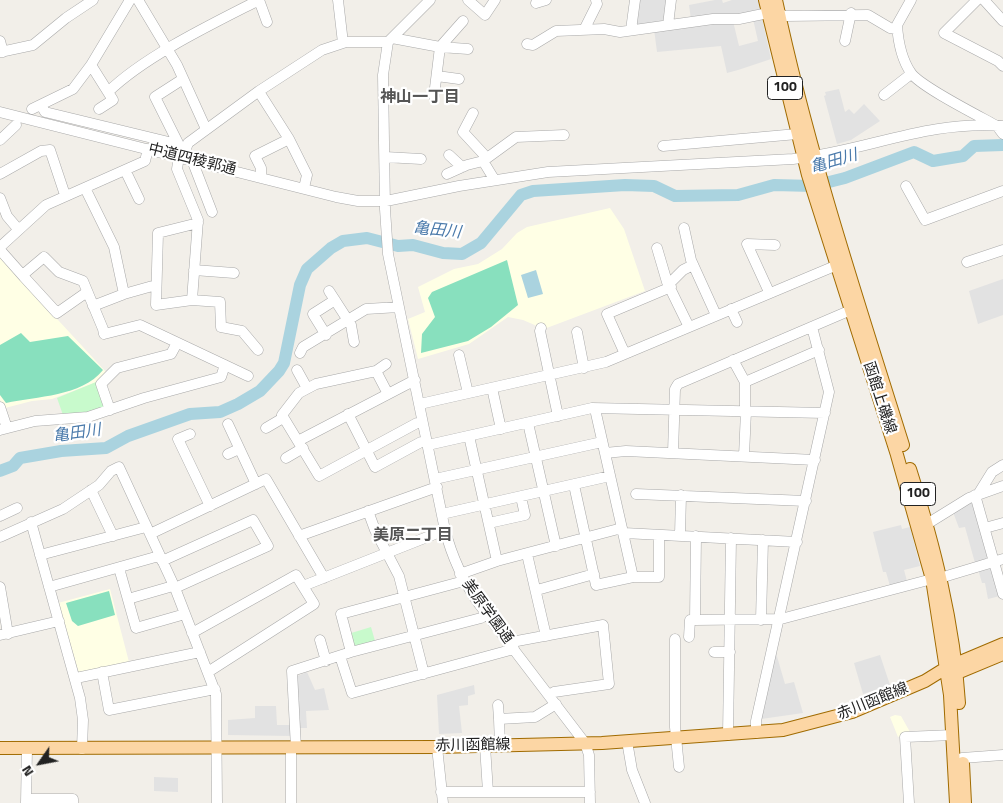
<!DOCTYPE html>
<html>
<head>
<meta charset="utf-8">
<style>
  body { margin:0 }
  #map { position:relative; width:1003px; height:803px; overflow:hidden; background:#f2efe9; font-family:"Titillium Web",sans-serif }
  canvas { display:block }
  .north { position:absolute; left:15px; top:738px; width:50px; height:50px; -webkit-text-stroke:4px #fff; paint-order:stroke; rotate:237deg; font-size:14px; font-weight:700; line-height:20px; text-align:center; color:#222 }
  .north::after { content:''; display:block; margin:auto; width:18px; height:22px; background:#222; clip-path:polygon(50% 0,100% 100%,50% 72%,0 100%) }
</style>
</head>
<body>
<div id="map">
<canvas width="1003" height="803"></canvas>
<div class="north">N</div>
</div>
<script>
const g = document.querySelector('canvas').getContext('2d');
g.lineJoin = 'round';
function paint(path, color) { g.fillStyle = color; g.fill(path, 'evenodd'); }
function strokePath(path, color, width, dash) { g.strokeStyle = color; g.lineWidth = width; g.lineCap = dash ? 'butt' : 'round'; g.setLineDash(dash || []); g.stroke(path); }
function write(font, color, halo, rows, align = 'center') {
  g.font = font + ' "Titillium Web","Noto Sans JP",sans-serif'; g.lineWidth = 4.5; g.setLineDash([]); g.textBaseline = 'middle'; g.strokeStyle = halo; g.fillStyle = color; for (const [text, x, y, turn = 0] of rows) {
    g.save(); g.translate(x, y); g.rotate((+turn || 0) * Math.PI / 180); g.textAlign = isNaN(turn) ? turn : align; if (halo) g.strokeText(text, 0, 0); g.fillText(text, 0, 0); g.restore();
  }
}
paint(new Path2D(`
  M610,208L624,229L645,291L544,329L523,320L508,317L469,344L418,359L408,319L425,312L418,287L454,269L478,264L502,249L517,233L527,227Z
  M0,257L106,372L97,382L52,399L32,401L5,408L0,400Z
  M110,589L129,662L79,673L58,603Z
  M895,715L901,716L910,732L898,737L890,717Z`), '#ffffe5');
paint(new Path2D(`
  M96,382L104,406L102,409L83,413L63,415L57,398Z
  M371,627L375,641L352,647L348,634Z`), '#c8facc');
paint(new Path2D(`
  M507,260L518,305L491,327L468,341L421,353L422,334L435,317L428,298L432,292Z
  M21,333L30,342L68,336L103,370C81,397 37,396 6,403L0,395V345Z
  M109,591L115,615L78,626L72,621L66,603Z`), '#88e0be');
paint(new Path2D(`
  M639,0H667L665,20L637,26L635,24Z
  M715,0H722L723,3L732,0H759L761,12L691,19L689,5Z
  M762,18L771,59L738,70L727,73L721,46L657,52L654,29L733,21L739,46L758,41L753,19Z
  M839,89L845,112L849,109L854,114L864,104L880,121L851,140L837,144L824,96L826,95L825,92Z
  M1003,279V315L978,324L969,291Z
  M971,500L991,558L975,563L965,527L959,528L953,512Z
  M901,525L902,529L910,527L920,566L904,570L907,581L890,586L886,572H883L873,532Z
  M994,566L1000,596L988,599L985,583H982L978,569Z
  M776,653L785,684L794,682L803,713L761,719Z
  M880,655L890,685L863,694L854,663Z
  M307,672L315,690L324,688L329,710L306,711L307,728H299L295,677Z
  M474,685L475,694L468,696V705L459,706L462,733L439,734L437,695Z
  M255,706H276L277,725H292V736L228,735V720L255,718Z
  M154,777L178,778V792L154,791Z`), '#e2e2e2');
paint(new Path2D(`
  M536,270L543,294L528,298L521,275Z`), '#aad3df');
strokePath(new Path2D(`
  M0,471L13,466L20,458L61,451L106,448L128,436L190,414L220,412L238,404L260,391L279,371L284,363L300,285L307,269L331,248L343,241L367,238L398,246L413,245L443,253L462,254L481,243L521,195L533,191L625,185L654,186L675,196L738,195L774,185L813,186L845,178L914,152L933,161L963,156L974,146L1003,145`), '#aad3df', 12);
const minor = new Path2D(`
  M138,0L177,65L206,129
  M259,0L267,22
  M338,0L343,43
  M430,0L388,42L383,75L385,209L388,254L445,530C452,557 463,581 479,604L585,743L589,755L590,803
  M468,0L485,15L495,0
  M911,0L897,25C898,40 902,60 911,73C921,87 979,116 997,126L1003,134
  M977,0L944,33L998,61L1003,66
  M984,0L1003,21
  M536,3L546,0
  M668,25L671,0
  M584,30L597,4L596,0
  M631,30L635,0
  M392,38L440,47L434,96
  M0,41L3,52
  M845,41L851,13
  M527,44L533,45L556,31L604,29L620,32L713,19H739L768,13H778L785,16L868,15L890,28L897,29
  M440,47L463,21
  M440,47L468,49
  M0,52L33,45L66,18L93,0
  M91,65L113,100L99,109
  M437,76L459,79
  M108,92C145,56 212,24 259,0
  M261,95L289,139L307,175L304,188
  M884,95L911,74
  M41,105L45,112L177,144
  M32,109L73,89L91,65L130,0
  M0,112L336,197L358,201H386L459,186L548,172L793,159C867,151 926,120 1003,126
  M473,113L463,132L487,158
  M0,140L16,125
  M179,145L155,97L183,79
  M663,146L797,134
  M449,155L462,167
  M179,156L177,169L198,220L192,300
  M183,157L188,143L259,91L322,50L346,42H388
  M385,157L421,159
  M192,160L212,212
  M483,161L494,179
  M126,172L139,199
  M0,174L41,151L50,150L65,195
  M447,174L467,165L483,161L516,137L564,135
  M261,178V168L255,156L289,139
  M906,186L925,220L1003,191
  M86,190L114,247L124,294L156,285
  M0,198L7,216L18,229
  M198,223L158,233L156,305L192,300L220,302L221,327L242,331L258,350
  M684,228L691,260L716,315
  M0,247L46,205L145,161L148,149
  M657,248L667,282L689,327
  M1,251L24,277
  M967,262L1003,250
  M194,270L234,273
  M669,284L683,270L693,265
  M329,291L351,325L354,342
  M87,292L57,313L24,277L25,273L44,257L59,272L83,281L103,329L104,334L140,325L248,376
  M769,292L747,244L775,245
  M93,306L124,294
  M731,309L737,322
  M541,328L540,331L558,416
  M577,332L584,368
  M326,335L313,314L335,300
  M300,353L303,347L366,309L399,307
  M625,354L607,314L671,287
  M459,355L468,393
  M733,360L745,382L819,350
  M297,370L307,388
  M376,371L386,364
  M745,382V411
  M492,388L501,429
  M388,394L376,371L316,384L299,393L282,415L319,476L417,423
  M420,404L606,362L842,263
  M0,407L7,428
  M595,409L633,577
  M110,410L101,384L117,368L171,354L177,343
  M348,414L375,467L421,442
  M528,423L556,546
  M228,424L256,484
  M266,428L283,418
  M0,430L35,421L88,417L144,398L221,377L225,365
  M190,434L178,439L210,506
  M469,436L497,561
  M298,441L415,380
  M428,445L592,408L825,413
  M605,453L626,451L815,460
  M673,453L675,389L678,384L851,310
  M228,454L239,449
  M744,456L746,411
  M286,458L303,448
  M435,479L602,442
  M574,485L596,585L633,577H659V535
  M91,490L113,536
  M979,493L992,472L1003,465
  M636,494L806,501
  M975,495L1003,594
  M368,511L375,530L399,576L424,674
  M442,514L610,476
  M0,516L17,508
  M31,522L80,698L83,720L82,749
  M489,523L525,515L521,497
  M927,524L969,498L1003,486
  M985,528L1003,523
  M624,533L797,542
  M150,534L266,479L324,578
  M680,535L681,495
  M299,536L437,487
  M696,536L695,620L781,619L932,579
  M0,537L63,509L99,485L111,471L119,467L175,588L216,694L217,803
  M527,554L546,636
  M40,555L146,527
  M162,561L253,520L268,546L175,588
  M119,568L136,628L185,614
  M460,574L497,561L622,528
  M940,578L1003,559
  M303,586L445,530
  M0,587L8,634
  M49,587L159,556
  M537,590L594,574
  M128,599L173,586
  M761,620L763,540
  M192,633L296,575L314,604L208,672
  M0,635L59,621
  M689,637L690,620
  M675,639V727L679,767
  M320,640L326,661
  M511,645L517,641L603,625L609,684L554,692L549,695
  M351,652L341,614L464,581
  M714,652H730
  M340,656L352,693L514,649
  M102,672L109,710L215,689
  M76,678L200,652
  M498,705L499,719
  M756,733V721L829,392L812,327
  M728,735L731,538
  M627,741L632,770L645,803
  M500,745L499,719L535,717L556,704
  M485,746L488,792
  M437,747L443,803
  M296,748L292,671L351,652L481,618L487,614
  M962,758L1003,755
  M441,792H590
  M26,799H73V803
  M26,803L27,749
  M291,803V748
  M909,803L905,737L953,735`);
const major = new Path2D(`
  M765,0L808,175L897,455L932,579L950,695L956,803
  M776,0C808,151 857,298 903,445
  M910,469C934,545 954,623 959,703
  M950,676L1003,654
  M0,748L437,747L602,743L783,730L852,712L925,681L946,668L1003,644
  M963,763L965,803`);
strokePath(minor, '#a9a9a9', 11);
strokePath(major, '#a06b00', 14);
strokePath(minor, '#fff', 10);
strokePath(major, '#fcd6a4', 12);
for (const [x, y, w] of [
  [785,88,35],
  [918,494,35]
]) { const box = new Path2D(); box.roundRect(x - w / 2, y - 11.5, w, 23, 4); g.fillStyle = '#fff'; g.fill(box); strokePath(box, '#222', 1); }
write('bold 14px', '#222', null, [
  ["100",785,88],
  ["100",918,494]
]);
write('15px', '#222', '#fff', [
  ["中道四稜郭通",192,160,14],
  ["函館上磯線",879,398,72],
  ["美原学園通",487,612,54],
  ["赤川函館線",873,702,-22],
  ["赤川函館線",473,746,-1]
]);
write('bold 16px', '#555', '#fff', [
  ["神山一丁目",420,98],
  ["美原二丁目",413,536]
]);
write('italic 16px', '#4a7aab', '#fff', [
  ["亀田川",834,162,-16],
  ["亀田川",437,231,6],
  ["亀田川",77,434,-8]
]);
</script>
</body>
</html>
